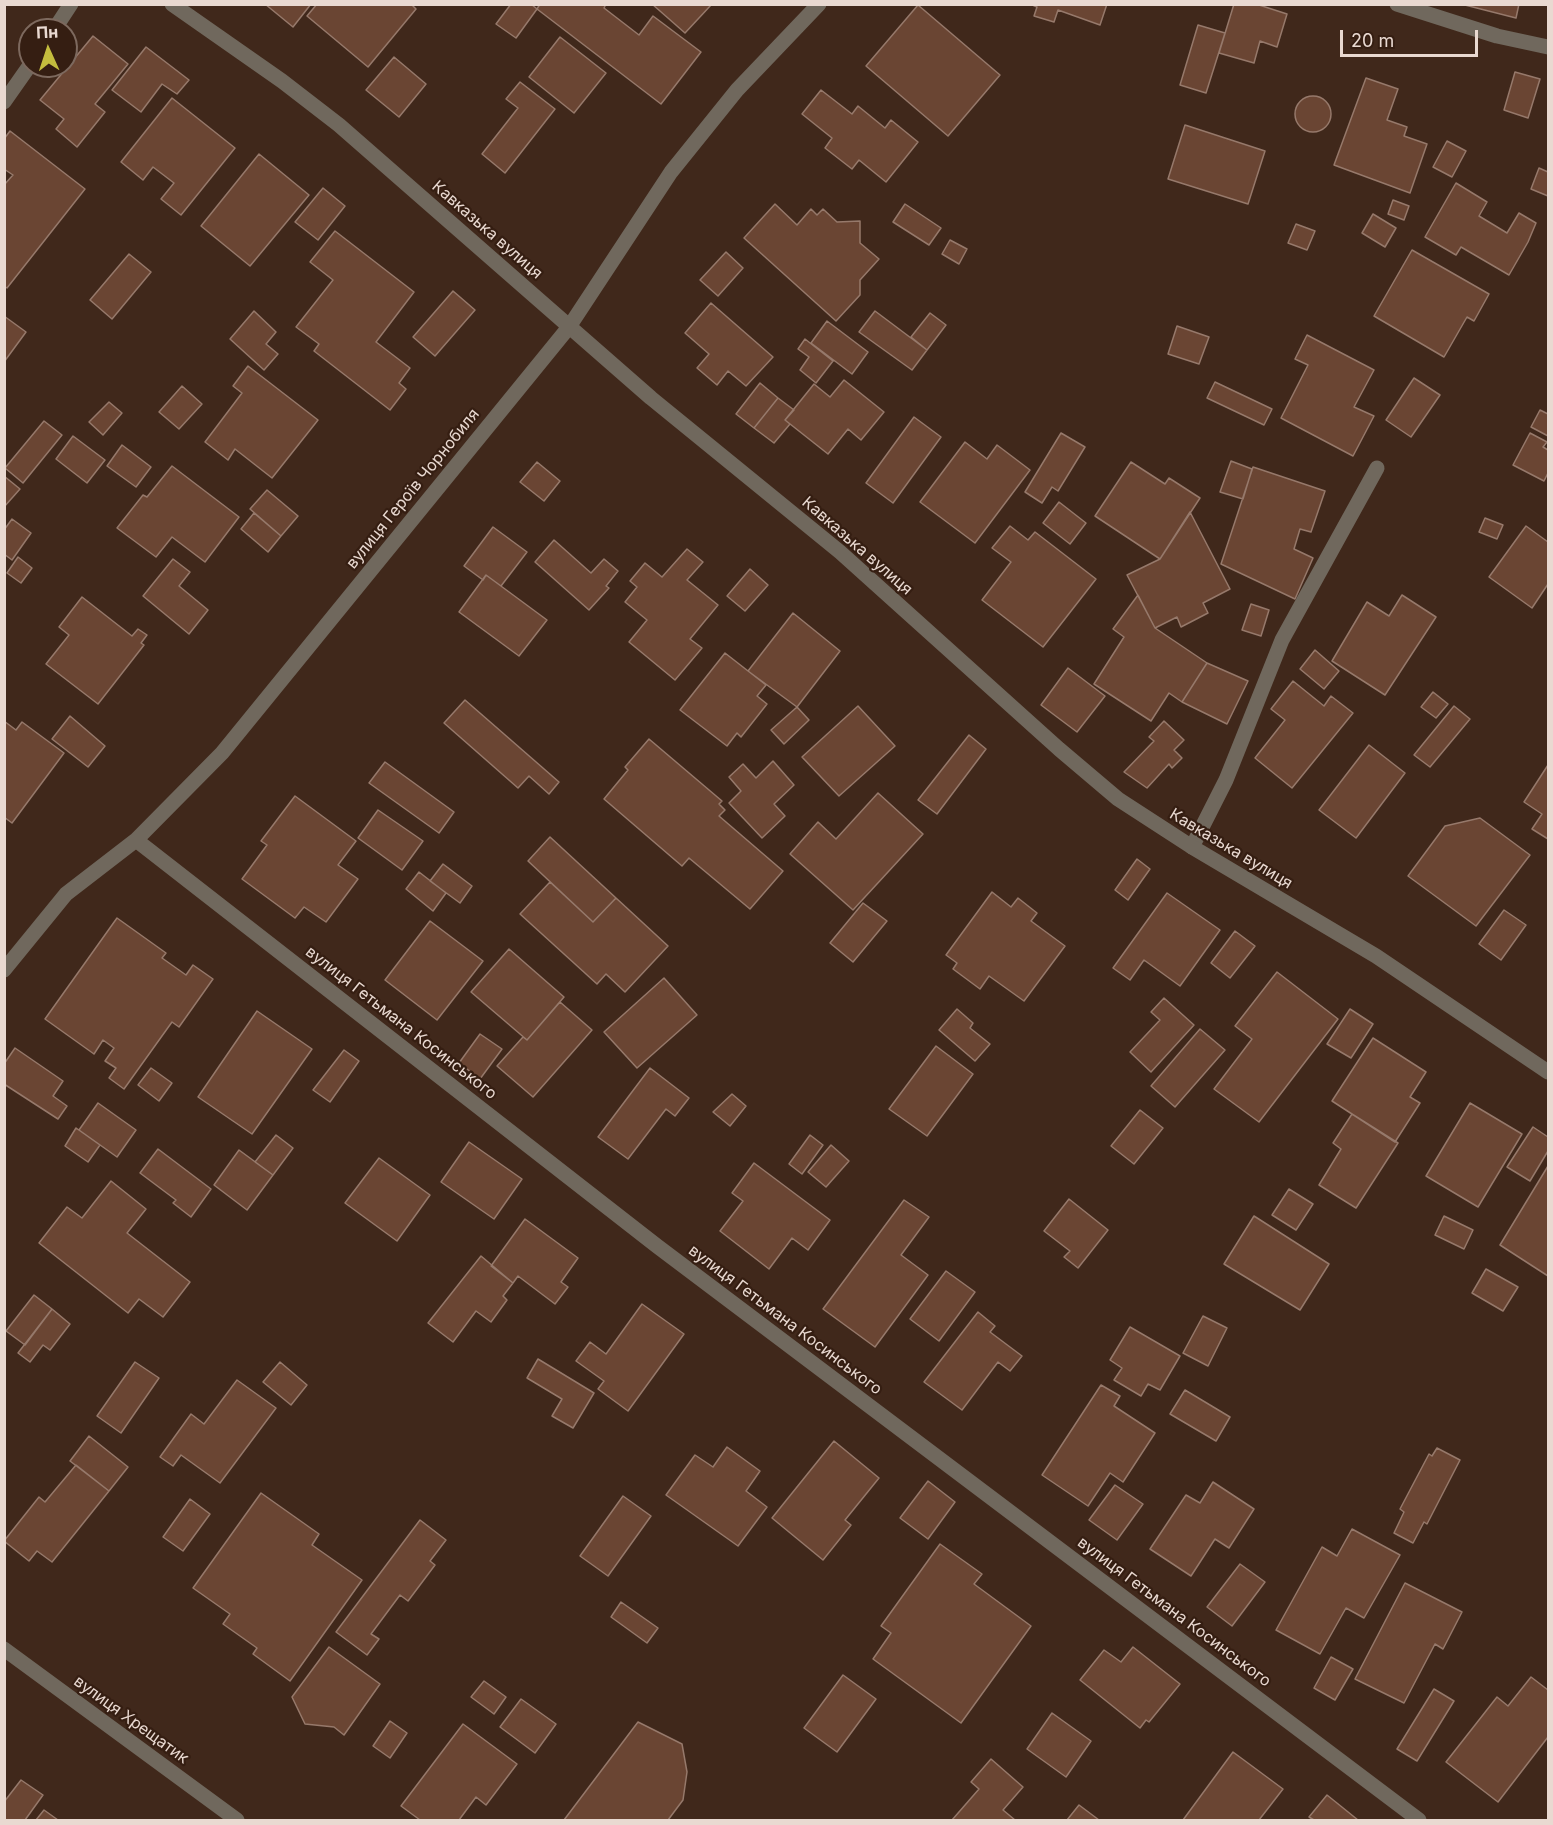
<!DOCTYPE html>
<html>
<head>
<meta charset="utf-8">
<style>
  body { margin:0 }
  #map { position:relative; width:1553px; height:1825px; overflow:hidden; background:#40281b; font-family:Inter,sans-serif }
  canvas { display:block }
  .frame { position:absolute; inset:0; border:6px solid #e9d9d1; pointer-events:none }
  .north { position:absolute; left:18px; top:18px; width:60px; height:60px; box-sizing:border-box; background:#351e12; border:2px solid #7d695e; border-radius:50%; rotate:357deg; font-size:16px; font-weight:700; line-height:24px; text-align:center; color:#e9d9d1 }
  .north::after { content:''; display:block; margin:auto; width:21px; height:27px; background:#c4bd3e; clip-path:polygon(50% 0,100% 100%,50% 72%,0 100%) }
  .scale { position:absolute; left:1340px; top:30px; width:138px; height:27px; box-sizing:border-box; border:3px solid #e9d9d1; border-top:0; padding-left:8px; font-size:18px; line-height:21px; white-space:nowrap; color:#e9d9d1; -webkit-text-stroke:4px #351e12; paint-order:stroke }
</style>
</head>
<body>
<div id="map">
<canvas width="1553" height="1825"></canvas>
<div class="frame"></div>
<div class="north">Пн</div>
<div class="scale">20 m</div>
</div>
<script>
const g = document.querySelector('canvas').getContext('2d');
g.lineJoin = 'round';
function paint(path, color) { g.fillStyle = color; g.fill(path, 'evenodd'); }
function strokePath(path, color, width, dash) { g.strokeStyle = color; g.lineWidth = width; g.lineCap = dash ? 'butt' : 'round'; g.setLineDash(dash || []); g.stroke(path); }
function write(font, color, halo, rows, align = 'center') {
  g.font = font + ' Inter,sans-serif'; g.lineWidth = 4.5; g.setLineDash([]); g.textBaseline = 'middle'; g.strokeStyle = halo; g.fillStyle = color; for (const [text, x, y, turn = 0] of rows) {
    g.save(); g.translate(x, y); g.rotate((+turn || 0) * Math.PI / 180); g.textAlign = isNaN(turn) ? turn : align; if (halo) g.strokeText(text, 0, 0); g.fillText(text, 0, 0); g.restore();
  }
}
const building = new Path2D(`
  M265,4H311L293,27Z
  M317,4H411L416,9L368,67L307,16Z
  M511,4H531L537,9L516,38L496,24Z
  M540,4H606L604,8L639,35L653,16L701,52L661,104L537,9Z
  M652,4H712L685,33Z
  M1030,4H1107L1100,25L1058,10L1054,22L1034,16L1037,7Z
  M1234,4H1256L1287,14L1277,47L1260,41L1254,63L1219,53Z
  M1461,4H1519L1516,18Z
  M918,5L1000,75L948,136L866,66Z
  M1198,25L1225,33L1206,93L1180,85Z
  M93,36L128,64L95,104L105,112L77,147L56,129L64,119L40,100Z
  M560,37L606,73L574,113L529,77Z
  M146,47L189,80L177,94L162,84L141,112L112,90Z
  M394,57L426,84L399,117L366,90Z
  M1515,72L1540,79L1528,118L1504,110Z
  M1366,78L1398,89L1387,120L1407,127L1404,136L1427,144L1410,193L1334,165Z
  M520,82L555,109L505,173L482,154L518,108L506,99Z
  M821,90L852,114L858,106L885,128L891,120L918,142L886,182L859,160L852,169L825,148L832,138L802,114Z
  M1295 114a18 18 0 1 1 36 0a18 18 0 1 1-36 0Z
  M172,98L235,148L181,215L161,199L174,183L153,167L143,180L121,162Z
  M1185,125L1265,151L1248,204L1168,179Z
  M10,131L85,189L7,288L4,286V185L13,175L4,169V139Z
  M1447,141L1466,151L1452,177L1433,167Z
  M259,154L309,195L250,266L201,226Z
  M1539,168L1548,172V196L1531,189Z
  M1456,183L1487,202L1479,216L1507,233L1519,213L1536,223L1528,242L1509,275L1461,247L1456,255L1425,237Z
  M323,188L345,206L318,240L295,222Z
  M1393,200L1409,206L1404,220L1388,214Z
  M775,204L797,225L811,209L817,215L823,209L837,222L860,221V243L879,259L860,280V295L836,321L744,238Z
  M905,204L941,228L929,245L893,222Z
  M1373,214L1396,228L1385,247L1362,233Z
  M1296,224L1315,231L1307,250L1288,243Z
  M335,231L414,292L376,342L410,368L399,383L406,389L390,410L314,351L319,344L296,327L333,280L310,262Z
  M950,240L967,249L959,264L942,254Z
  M1412,250L1489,294L1474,321L1467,317L1444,357L1374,316Z
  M726,252L743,268L718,296L700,280Z
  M129,254L151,272L112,319L90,300Z
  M453,291L475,310L435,356L413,337Z
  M711,303L773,357L746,386L728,371L717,385L697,368L709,354L685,333Z
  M254,311L276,332L266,344L278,354L264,370L230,339Z
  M875,311L927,350L912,370L859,332Z
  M930,313L946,325L927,350L911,337Z
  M4,316L26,332L4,362Z
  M827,321L868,352L852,374L811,343Z
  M1177,326L1209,337L1199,364L1168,354Z
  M1307,335L1374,370L1354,407L1374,416L1353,456L1281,418L1308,365L1295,359Z
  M805,339L833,361L816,383L800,370L809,357L798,349Z
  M248,366L318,420L272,478L235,449L228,460L205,442L242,393L233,386Z
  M1414,378L1440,395L1411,437L1386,420Z
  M844,380L884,412L861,440L848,429L828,454L785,420L814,384L830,397Z
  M1215,382L1272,409L1264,425L1207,398Z
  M760,383L778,398L754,428L736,414Z
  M182,386L202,404L179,429L159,412Z
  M778,398L794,410L785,420L790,424L774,443L754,428Z
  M109,402L122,413L103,435L89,422Z
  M1540,410L1548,414V436L1531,427Z
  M914,417L941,437L893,503L866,483Z
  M44,421L62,435L23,483L5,468Z
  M1061,433L1085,447L1058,491L1052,487L1042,503L1025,492Z
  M1530,433L1547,442L1543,447L1548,450V473L1544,481L1513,465Z
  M73,436L105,460L87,483L56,459Z
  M965,442L987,459L997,445L1030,470L975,543L920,502Z
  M122,445L151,467L136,487L107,466Z
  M1231,461L1252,469L1243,499L1220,492Z
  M537,462L560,481L544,501L520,482Z
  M1131,462L1165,484L1169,478L1200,498L1160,559L1095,516Z
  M172,466L239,517L205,562L172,537L156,557L117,528L143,495L147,497Z
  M1253,467L1325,491L1311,532L1300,529L1294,549L1313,558L1295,599L1221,564Z
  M4,476L20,489L4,507Z
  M267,490L298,516L281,536L250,509Z
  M1059,502L1086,523L1070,544L1043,523Z
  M1190,512L1230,589L1203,603L1208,613L1181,627L1177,617L1155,628L1127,575L1160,559Z
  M254,513L281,536L268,552L241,529Z
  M1485,518L1503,525L1497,539L1479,532Z
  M12,519L31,533L12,560L4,554V530Z
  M1010,526L1028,540L1035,532L1096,579L1043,647L982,600L1011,562L992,548Z
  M1526,526L1548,542V584L1532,608L1489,577Z
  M493,527L527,552L501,586L486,575L483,580L464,566Z
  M554,540L591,573L604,559L618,571L606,586L609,588L589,610L535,562Z
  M687,549L703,562L687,580L718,605L690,639L702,648L675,680L629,642L647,620L625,602L637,587L630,581L645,563L662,577Z
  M18,557L32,568L21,583L7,573Z
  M173,559L190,572L179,586L208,610L189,634L143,596Z
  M750,569L768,585L745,611L727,596Z
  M486,575L547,620L519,656L459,612Z
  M1138,595L1155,628L1207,663L1182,702L1169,693L1151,721L1094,684L1124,637L1113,629Z
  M1402,595L1436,617L1385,695L1332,661L1367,602L1389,616Z
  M82,597L132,636L138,629L147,635L141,643L144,645L98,704L46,664L69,635L59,627Z
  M1251,604L1269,610L1261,636L1242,630Z
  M793,613L840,651L797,707L748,671Z
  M1315,650L1339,671L1324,689L1300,669Z
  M725,653L766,685L757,696L767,704L741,737L737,733L727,746L680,710Z
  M1207,663L1248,681L1227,724L1182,702Z
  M1068,668L1105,696L1077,732L1041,705Z
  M1293,681L1324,706L1331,696L1353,713L1292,788L1255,758L1285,720L1271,709Z
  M1433,692L1448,704L1436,718L1421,707Z
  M465,700L559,782L549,794L529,776L518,788L444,723Z
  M858,706L895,746L839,796L802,757Z
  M1454,706L1470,719L1430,767L1414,755Z
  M797,707L809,720L784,744L771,730Z
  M70,716L105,746L88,767L52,739Z
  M4,721L16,730L22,722L64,753L12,823L4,817Z
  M1164,721L1184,740L1174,750L1182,758L1172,768L1169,764L1147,788L1124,772L1154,741L1149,737Z
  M969,735L986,749L937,814L918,800Z
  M649,739L722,801L719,804L725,810L719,816L783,871L750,909L689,858L682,866L604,799L628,770L625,767Z
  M1369,745L1405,773L1356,838L1319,810Z
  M773,761L794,785L774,804L785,816L762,838L729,803L741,791L729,777L743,764L756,778Z
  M385,762L454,812L439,833L369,783Z
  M1548,765V839L1532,829L1542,814L1524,802Z
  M878,793L923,834L853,910L790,854L818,822L836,839Z
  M295,796L356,841L338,865L358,879L326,922L304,907L295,918L242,879L267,845L261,841Z
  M378,810L423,841L402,870L358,838Z
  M1480,818L1530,855L1476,926L1408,876L1445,826Z
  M550,837L616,898L593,922L528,861Z
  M1137,859L1150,869L1128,900L1115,890Z
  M443,864L472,886L460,903L430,881Z
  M419,872L446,893L433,911L406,889Z
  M550,882L593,922L616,898L668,946L625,992L606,974L597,984L520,914Z
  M992,892L1011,907L1018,898L1037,913L1031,921L1065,946L1024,1001L989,976L980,989L953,969L957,963L946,955Z
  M1167,893L1220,930L1180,986L1144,960L1130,980L1113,968Z
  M863,903L887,921L853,962L830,943Z
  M1504,910L1526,925L1501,960L1479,944Z
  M117,918L166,953L162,958L186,975L193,965L213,979L179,1027L172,1022L124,1089L109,1078L116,1068L105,1061L114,1048L103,1040L94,1054L45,1019Z
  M430,921L483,961L437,1020L385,980Z
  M1235,931L1255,946L1230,978L1211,963Z
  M509,949L564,997L527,1040L471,992Z
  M1277,972L1338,1019L1259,1122L1214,1089L1252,1039L1235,1026Z
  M664,978L697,1015L637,1068L604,1032Z
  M1164,998L1194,1025L1151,1072L1130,1052L1160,1020L1151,1012Z
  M560,1002L592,1030L533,1097L497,1066L523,1037L527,1040Z
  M957,1009L973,1023L970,1028L990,1044L975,1061L939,1030Z
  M1350,1009L1373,1024L1351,1058L1327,1044Z
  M257,1011L312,1049L252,1134L198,1097Z
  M1200,1029L1225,1050L1175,1107L1151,1086Z
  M480,1034L502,1049L480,1079L459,1063Z
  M1373,1038L1426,1072L1410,1097L1420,1103L1395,1142L1332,1101Z
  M936,1046L973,1074L927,1136L889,1109Z
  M15,1048L63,1081L53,1096L67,1106L58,1119L4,1084V1064Z
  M344,1050L359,1061L330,1102L313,1090Z
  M151,1068L172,1083L159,1101L138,1085Z
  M650,1068L689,1098L675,1116L666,1109L628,1159L598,1137Z
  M732,1094L746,1106L730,1126L713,1112Z
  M98,1103L136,1130L117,1157L79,1130Z
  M1470,1103L1522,1134L1478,1207L1426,1176Z
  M1140,1110L1163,1128L1134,1164L1111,1146Z
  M1352,1114L1398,1143L1356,1208L1319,1185L1341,1149L1333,1143Z
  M1533,1127L1548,1137V1151L1530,1181L1507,1167Z
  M76,1128L100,1145L88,1162L65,1146Z
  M276,1135L293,1148L273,1175L255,1162Z
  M810,1135L823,1145L802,1174L789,1164Z
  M469,1142L522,1179L494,1219L441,1182Z
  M831,1145L849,1161L826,1187L808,1172Z
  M158,1149L211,1189L191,1217L173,1203L176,1200L140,1173Z
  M239,1150L273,1175L247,1210L214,1185Z
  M379,1158L430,1195L397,1241L345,1203Z
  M754,1163L830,1220L808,1250L792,1238L769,1269L720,1231L743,1201L732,1193Z
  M1548,1166V1276L1500,1245Z
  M111,1181L146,1209L127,1233L190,1282L163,1317L139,1299L128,1313L39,1243L67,1207L82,1218Z
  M1289,1189L1313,1204L1296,1230L1272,1215Z
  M1069,1199L1108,1230L1078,1268L1064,1257L1070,1251L1044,1231Z
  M904,1200L929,1217L901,1255L928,1275L875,1347L823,1309Z
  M1254,1216L1329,1264L1300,1310L1224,1264Z
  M1444,1216L1473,1230L1464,1249L1435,1235Z
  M525,1219L578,1258L561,1282L568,1287L555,1304L518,1276L513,1283L491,1266Z
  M481,1256L513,1283L503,1296L507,1300L491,1322L476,1311L453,1342L428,1323Z
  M1486,1269L1518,1287L1503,1311L1472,1293Z
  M946,1271L975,1292L939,1341L910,1319Z
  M34,1295L52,1309L25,1345L6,1331Z
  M642,1304L684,1334L628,1411L598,1389L604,1381L576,1361L590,1342L606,1354Z
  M52,1309L70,1324L50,1350L43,1345L30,1362L18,1353Z
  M978,1312L995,1326L990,1332L1022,1356L1010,1371L998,1362L962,1410L924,1382Z
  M1203,1316L1227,1328L1208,1366L1183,1353Z
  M1130,1327L1180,1356L1160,1390L1148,1384L1141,1396L1114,1380L1122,1368L1110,1360Z
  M538,1359L594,1393L573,1428L552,1416L562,1399L527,1378Z
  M135,1362L159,1378L121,1433L97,1416Z
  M280,1362L307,1385L291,1405L263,1382Z
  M237,1380L276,1408L220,1483L181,1455L173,1466L160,1457L191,1414L204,1424Z
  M1101,1385L1120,1396L1114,1406L1155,1433L1123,1482L1110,1473L1088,1506L1042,1475Z
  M1185,1390L1230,1417L1216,1441L1170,1414Z
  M89,1436L128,1467L109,1491L70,1461Z
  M834,1441L879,1478L845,1520L851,1525L823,1560L772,1518Z
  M727,1447L760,1471L746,1491L767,1507L738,1546L666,1495L695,1455L713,1467Z
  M1437,1448L1460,1460L1427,1524L1424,1522L1413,1543L1394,1533L1404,1512L1400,1509L1429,1454L1432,1456Z
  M76,1465L109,1491L52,1562L37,1551L29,1561L4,1541L39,1497L45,1502Z
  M928,1481L955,1502L928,1539L900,1518Z
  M1213,1482L1254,1509L1229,1548L1215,1539L1191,1576L1150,1549L1186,1495L1200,1503Z
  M1115,1485L1143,1504L1117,1540L1089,1520Z
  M261,1493L319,1534L312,1545L362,1580L290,1681L253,1654L257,1648L223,1624L230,1614L193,1588Z
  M623,1496L651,1516L608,1576L580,1556Z
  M190,1499L210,1514L183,1551L163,1537Z
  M420,1520L446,1540L430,1561L435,1565L408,1601L400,1595L371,1634L379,1639L367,1655L336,1632Z
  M1352,1529L1400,1555L1364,1618L1346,1608L1320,1654L1276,1630L1322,1547L1337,1556Z
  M940,1544L982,1574L974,1584L1031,1626L961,1723L873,1659L891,1633L881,1626Z
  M1240,1564L1265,1582L1232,1626L1207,1607Z
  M1405,1583L1462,1612L1443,1649L1435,1644L1404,1703L1355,1679Z
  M621,1602L658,1628L647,1643L611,1617Z
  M329,1647L380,1684L344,1735L334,1727L305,1724L292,1697Z
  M1133,1647L1180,1684L1149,1722L1146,1720L1140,1728L1080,1680L1104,1650L1121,1662Z
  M1331,1657L1353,1669L1335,1700L1314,1688Z
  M843,1675L876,1699L837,1752L804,1728Z
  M1531,1677L1548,1690V1737L1498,1802L1446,1762L1497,1697L1508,1706Z
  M484,1681L506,1697L494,1714L471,1697Z
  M1434,1689L1454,1701L1417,1761L1397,1749Z
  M521,1699L556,1724L535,1753L500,1727Z
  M1052,1713L1091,1741L1066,1777L1027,1749Z
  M390,1721L407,1733L390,1758L373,1746Z
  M638,1722L682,1744L687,1772L683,1800L668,1820H564Z
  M463,1724L517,1764L486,1805L476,1797L459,1820H420L401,1806Z
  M1233,1752L1283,1789L1259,1820H1183Z
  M991,1759L1023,1787L1003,1810L1015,1820H952L979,1789L971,1782Z
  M21,1780L43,1795L25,1820H4V1802Z
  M1327,1795L1358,1820H1314L1309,1817Z
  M1079,1805L1099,1820H1067Z
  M44,1810L58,1820H36Z`);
paint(building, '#6a4533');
strokePath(building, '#96796b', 1.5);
strokePath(new Path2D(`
  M1192,847L1226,780L1282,640L1377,468`), '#70685d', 15);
strokePath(new Path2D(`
  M172,4L282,81L339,125L651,398L840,552L1059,749L1118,799L1192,847L1376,956L1548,1072
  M1397,4L1497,36L1548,47
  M54,30L71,4
  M4,102L30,65
  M136,840L657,1246L1419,1820
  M4,970L66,894L136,840L222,753L569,327L671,172L737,90L819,4
  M4,1649L237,1820`), '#70685d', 15);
write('16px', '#e9d9d1', '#351e12', [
  ["Кавказька вулиця",487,230,41],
  ["вулиця Героїв Чорнобиля",413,489,-51],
  ["Кавказька вулиця",857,546,41],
  ["Кавказька вулиця",1231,849,31],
  ["вулиця Гетьмана Косинського",401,1023,38],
  ["вулиця Гетьмана Косинського",785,1320,37],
  ["вулиця Гетьмана Косинського",1174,1612,37],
  ["вулиця Хрещатик",131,1720,36]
]);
</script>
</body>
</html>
